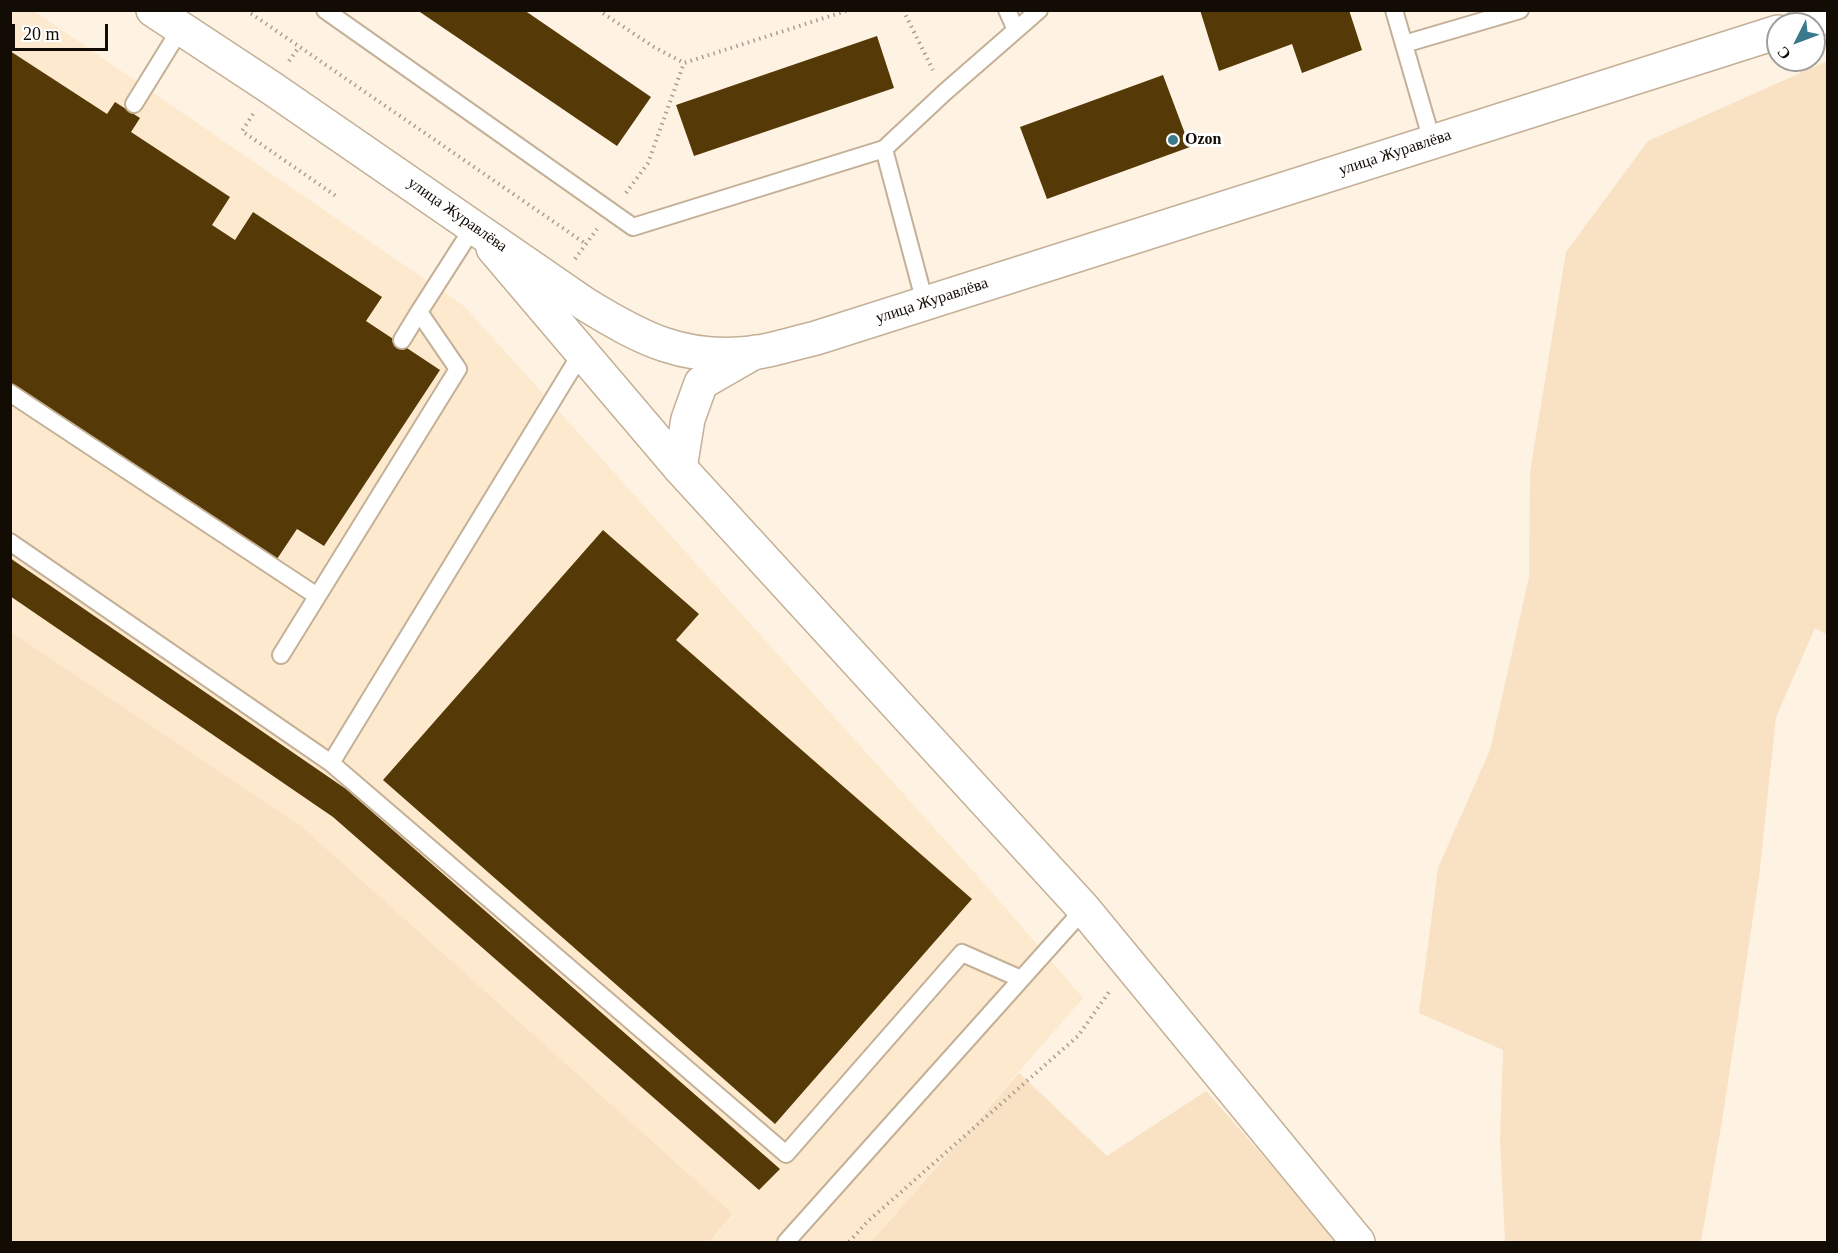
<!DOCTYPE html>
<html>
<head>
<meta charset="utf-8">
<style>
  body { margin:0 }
  #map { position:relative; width:1838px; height:1253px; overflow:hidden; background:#fef2e2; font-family:"Times New Roman",serif }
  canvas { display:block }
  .frame { position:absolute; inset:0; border:12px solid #130c04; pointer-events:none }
  .north { position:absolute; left:1766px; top:12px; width:60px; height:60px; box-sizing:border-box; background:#fff; border:2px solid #a19e9b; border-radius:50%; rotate:228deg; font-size:16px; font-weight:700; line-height:24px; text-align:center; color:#130c04 }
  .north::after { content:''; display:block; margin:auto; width:21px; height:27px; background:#397b8d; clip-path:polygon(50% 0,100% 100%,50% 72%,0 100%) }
  .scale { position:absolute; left:12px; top:24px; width:96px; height:27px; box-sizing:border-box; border:3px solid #130c04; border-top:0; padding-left:8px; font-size:18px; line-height:21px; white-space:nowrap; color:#130c04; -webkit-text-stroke:4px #fff; paint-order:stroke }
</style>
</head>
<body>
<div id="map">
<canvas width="1838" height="1253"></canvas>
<div class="frame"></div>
<div class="north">С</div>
<div class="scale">20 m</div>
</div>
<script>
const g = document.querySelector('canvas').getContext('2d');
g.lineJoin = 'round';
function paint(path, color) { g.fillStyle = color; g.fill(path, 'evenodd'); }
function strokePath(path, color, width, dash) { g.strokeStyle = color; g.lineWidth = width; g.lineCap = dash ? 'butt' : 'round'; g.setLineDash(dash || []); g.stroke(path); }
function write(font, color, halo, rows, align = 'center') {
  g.font = font + ' "Times New Roman",serif'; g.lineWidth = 6; g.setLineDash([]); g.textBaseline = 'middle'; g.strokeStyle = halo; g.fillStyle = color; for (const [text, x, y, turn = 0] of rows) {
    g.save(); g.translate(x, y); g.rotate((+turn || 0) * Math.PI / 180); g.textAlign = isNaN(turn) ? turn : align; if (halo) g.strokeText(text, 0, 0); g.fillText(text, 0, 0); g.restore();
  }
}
paint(new Path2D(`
  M10,11H34L464,306L992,892L1083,998L871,1242H709L733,1215L300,825L11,632Z`), '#fdeace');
paint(new Path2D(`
  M1827,61V635L1815,628L1776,717L1759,878L1723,1115L1701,1242H1505L1500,1140L1503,1050L1419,1013L1438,868L1490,750L1529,577L1530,472L1566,252L1648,141Z
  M11,632L300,825L733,1214L709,1242H11Z
  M1019,1073L1107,1156L1206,1091L1339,1242H871Z`), '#f8e2c3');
paint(new Path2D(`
  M417,10H524L651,97L617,146Z
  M1200,10H1349L1362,50L1302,73L1292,44L1219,71Z
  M877,36L894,88L694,156L676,105Z
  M10,51L107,114L115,102L140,118L131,132L230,197L212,225L235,240L253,212L382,297L366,321L440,370L324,546L297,529L277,559L10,383Z
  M1163,75L1190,147L1047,199L1020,127Z
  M603,530L699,614L676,640L972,899L775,1124L383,780Z
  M10,558L346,789L780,1169L759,1190L333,817L10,596Z`), '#553906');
const lane = new Path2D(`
  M325,10L633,227L884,149
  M1007,10L1016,30
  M1394,10L1432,141
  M1404,44L1520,10
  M134,104L181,28
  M925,303L884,149L945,92L1039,10
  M402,340L419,312
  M10,393L317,596
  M10,542L331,763L786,1154L962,953L1021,979
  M281,655L458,369L419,312L474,226
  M331,763L582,352
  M786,1242L1084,909`);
const street = new Path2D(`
  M493,248L680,468L1084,909L1358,1242
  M680,468L688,419L701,383L755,352`);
const secondary = new Path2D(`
  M153,10L270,87L585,304C642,339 684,361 753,353C774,350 795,343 816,338L1778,32
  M1802,24L1828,16`);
strokePath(lane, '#c3b096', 20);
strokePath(street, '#c3b096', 36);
strokePath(secondary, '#c3b096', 36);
strokePath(new Path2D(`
  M246,10L586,244
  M598,10L654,47L684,63L849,10
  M903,10L933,70
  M289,61L299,47
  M253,114L242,131L336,196
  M626,193L648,163L684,63
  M575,259L597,229
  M849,1242L867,1222L1078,1036L1109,992`), '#a89e91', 4, [1.5, 4.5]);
strokePath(lane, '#fff', 16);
strokePath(street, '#fff', 33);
strokePath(secondary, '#fff', 33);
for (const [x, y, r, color] of [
  [1173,140,6,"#397b8d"]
]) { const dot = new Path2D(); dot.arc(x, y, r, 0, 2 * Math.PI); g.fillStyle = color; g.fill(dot); strokePath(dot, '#fff', 2); }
write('bold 16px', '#130c04', '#fff', [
  ["Ozon",1185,140]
], 'left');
write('16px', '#130c04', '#fff', [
  ["улица Журавлёва",1395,153,-18],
  ["улица Журавлёва",457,215,35],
  ["улица Журавлёва",932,301,-18]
]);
</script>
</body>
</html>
